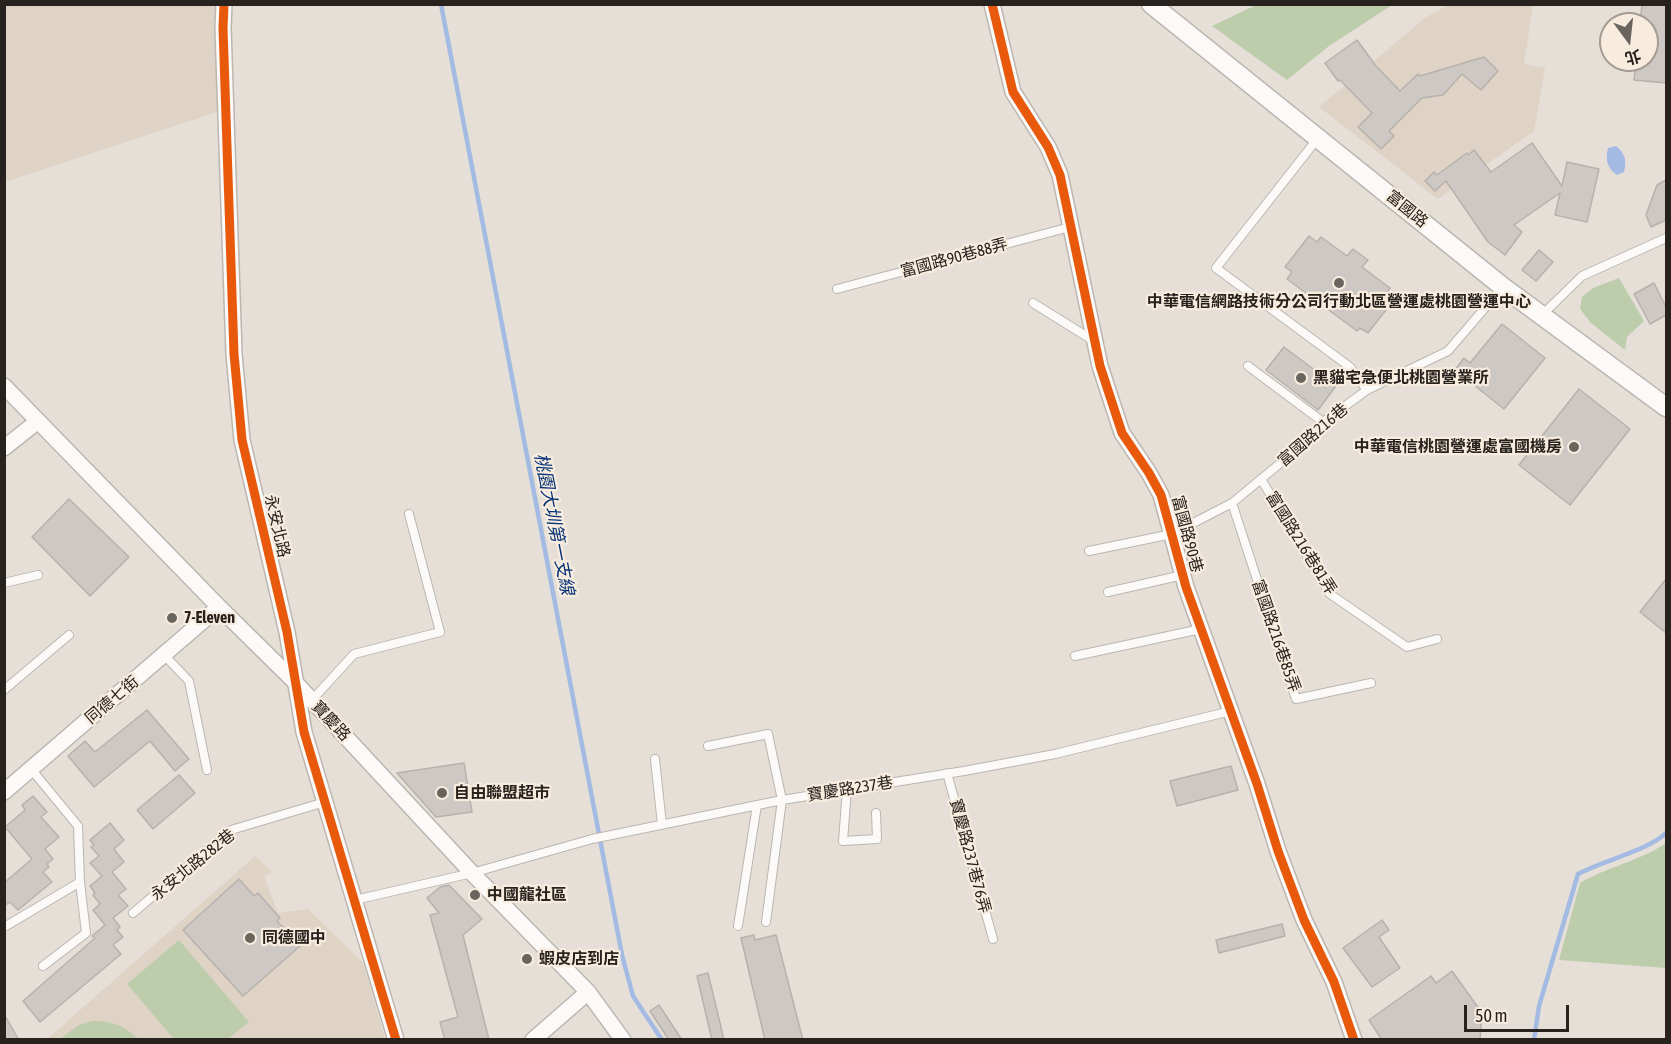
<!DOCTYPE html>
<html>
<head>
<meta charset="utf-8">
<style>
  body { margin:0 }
  #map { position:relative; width:1671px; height:1044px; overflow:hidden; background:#e5dfd8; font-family:"Asap Condensed","Noto Sans TC",sans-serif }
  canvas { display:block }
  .frame { position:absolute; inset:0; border:6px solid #27221e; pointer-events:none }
  .north { position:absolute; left:1599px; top:12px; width:60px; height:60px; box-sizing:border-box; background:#f8ecdf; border:2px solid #a49b92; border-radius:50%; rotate:165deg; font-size:16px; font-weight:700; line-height:24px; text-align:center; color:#27221e }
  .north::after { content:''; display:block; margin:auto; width:21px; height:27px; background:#6a645f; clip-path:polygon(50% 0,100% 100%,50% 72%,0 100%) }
  .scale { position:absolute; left:1464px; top:1005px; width:105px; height:27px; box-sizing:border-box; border:3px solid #27221e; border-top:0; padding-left:8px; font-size:18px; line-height:21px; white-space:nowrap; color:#27221e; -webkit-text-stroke:4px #f8ecdf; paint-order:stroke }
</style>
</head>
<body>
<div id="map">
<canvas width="1671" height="1044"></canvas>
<div class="frame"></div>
<div class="north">北</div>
<div class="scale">50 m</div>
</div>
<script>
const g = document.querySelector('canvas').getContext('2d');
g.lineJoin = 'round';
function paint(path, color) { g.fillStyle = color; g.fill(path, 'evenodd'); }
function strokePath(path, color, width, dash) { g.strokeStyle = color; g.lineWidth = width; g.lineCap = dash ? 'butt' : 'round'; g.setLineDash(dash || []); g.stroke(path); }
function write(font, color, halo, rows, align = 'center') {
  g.font = font + ' "Asap Condensed","Noto Sans TC",sans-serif'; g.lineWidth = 4.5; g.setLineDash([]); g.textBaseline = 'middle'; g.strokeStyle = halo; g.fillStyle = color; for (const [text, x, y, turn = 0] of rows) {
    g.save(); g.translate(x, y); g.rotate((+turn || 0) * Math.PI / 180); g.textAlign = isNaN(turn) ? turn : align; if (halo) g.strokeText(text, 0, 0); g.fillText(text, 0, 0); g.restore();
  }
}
paint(new Path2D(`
  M4,5H218L223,110L5,182Z
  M1448,5H1533L1524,64L1545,68L1534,131L1438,199L1319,107L1425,18Z
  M255,856L272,872L264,876L278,913L308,909L363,963L385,1039L46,1040Z`), '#ded3c5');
paint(new Path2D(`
  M1256,5V4L1392,5L1329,46L1287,80L1212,26Z
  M1619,278L1644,321L1627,337L1625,350L1591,323L1580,309L1582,297L1593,288Z
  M1666,843V968L1559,960L1580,883C1607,867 1640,861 1666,843Z
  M179,940L249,1022L228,1039H174L127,984Z
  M92,1021C111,1021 124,1025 138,1039H60L79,1025Z`), '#bdcdac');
paint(new Path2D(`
  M1616,146C1625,153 1627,161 1624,172L1617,175C1607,168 1605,159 1608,148Z`), '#a3bbe2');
strokePath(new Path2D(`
  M441,4L622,955L633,996L662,1040
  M1534,1040L1539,1006L1578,874C1602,861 1649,850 1666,833`), '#a3bbe2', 4.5);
const building = new Path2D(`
  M1642,4H1666V83L1634,80L1636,60H1647V24H1640Z
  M1357,40L1376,66L1400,91L1418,74L1420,76L1484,57L1498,71L1481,90L1462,74L1443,95L1422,98L1389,131L1394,136L1381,149L1358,127L1372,113L1340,80L1338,81L1325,63Z
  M1532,143L1562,186L1567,162L1599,169L1587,222L1555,215L1560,193L1514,225L1522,232L1505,255L1488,242L1446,181L1435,191L1425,181L1434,172L1437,175L1467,153L1468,155L1474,150L1491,172Z
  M1666,180V220L1651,227L1646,215L1657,185Z
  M1309,236L1317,242L1321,237L1347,256L1353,249L1368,260L1362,267L1390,288L1385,295L1393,301L1368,333L1360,328L1357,331L1287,279L1292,272L1285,267Z
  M1539,250L1553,262L1536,281L1522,270Z
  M1654,283L1666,307V315L1650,324L1634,294Z
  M1502,324L1545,358L1504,409L1455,370L1464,358L1470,363Z
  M1284,347L1336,386L1318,410L1266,370Z
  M1579,389L1630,429L1570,505L1519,465Z
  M69,499L129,557L90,596L32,537Z
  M1666,579V633L1640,612Z
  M147,710L189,759L175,771L150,741L94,787L68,756L85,741L95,752Z
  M464,763L472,812L436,817L397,773Z
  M1231,766L1238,790L1177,806L1170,781Z
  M179,775L195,793L153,829L137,810Z
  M33,796L47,812L41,817L59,837L45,849L53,859L47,864L49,867L43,872L52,882L18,910L10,902L4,906V883L32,859L5,827L25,810L22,805Z
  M110,823L124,840L114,849L124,862L112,872L126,889L118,895L128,906L113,918L120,927L117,930L123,937L113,945L121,954L40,1022L23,1001L95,938L92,936L105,925L93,910L100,904L93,895L95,893L90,886L102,876L90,863L99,856L91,847L94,845L90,840Z
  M239,879L254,896L258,893L280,918L277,921L300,946L243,996L183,930Z
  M449,885L482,919L463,935L489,1040H445L440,1022L458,1017L430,915L439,913L427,898L440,887Z
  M1382,920L1389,930L1379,937L1400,968L1372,987L1343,948Z
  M1282,924L1285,936L1219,953L1216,940Z
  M754,935L755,940L776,935L803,1040H765L741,938Z
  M1452,971L1482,1013L1480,1040H1382L1369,1020L1431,976L1436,983Z
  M708,973L724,1040H712L697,976Z
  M659,1005L682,1040H669L650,1011Z
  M4,1014L19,1040H4Z`);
paint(building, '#cec8c4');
strokePath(building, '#b7b1ae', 1.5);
const service = new Path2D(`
  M1318,138L1216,268L1350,367L1367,390
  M837,289L1070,227
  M1033,303L1094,341
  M1542,315L1582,276L1666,238
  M1248,366L1323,422
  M1261,479L1330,594L1407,647L1437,639
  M1232,503L1296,699L1371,683
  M1089,551L1172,534L1232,503L1317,433L1323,422L1367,390L1448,351L1502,288
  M4,583L38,575
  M1108,592L1183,575
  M164,655L189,681L207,770
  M1075,656L1201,629
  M4,690L69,635
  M312,700L354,654L440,632L409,514
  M708,746L768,734L782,800L766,922
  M655,759L662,825
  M947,773L993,939
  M847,789L843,841L877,839L876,813
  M355,900L472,873L592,839L782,800L964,771L1055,754L1231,711
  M133,913L231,830L325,802
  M6,926L80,882L78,826L31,769
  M738,926L757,805
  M43,966L86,933L80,882`);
const minor = new Path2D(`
  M224,4L223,28L234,354L242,440L287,632L304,732L396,1040
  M992,4L1013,92L1048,147L1060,175L1100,366L1122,433L1149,473L1161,495L1186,587L1257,784L1278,851L1304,920L1334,982L1354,1040
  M4,386L219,607L293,680L472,873L588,992L623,1040
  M4,448L38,421
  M4,792L219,607
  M533,1040L588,992`);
const tertiary = new Path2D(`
  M1151,4L1503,287L1666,407`);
strokePath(service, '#bbb6b0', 10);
strokePath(minor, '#bbb6b0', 18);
strokePath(tertiary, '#bbb6b0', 21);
strokePath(service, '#fbfaf9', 8);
strokePath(minor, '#fbfaf9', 15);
strokePath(tertiary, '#fbfaf9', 18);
strokePath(new Path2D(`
  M224,4L223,28L234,354L242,440L287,632L304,732L396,1040
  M992,4L1013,92L1048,147L1060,175L1100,366L1122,433L1149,473L1161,495L1186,587L1257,784L1278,851L1304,920L1334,982L1354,1040`), '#e8590c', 9);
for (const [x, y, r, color] of [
  [1339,283,6,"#6a645f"],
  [1301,378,6,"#6a645f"],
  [1574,447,6,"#6a645f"],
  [172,618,6,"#6a645f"],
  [442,793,6,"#6a645f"],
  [475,895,6,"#6a645f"],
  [250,938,6,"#6a645f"],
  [527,959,6,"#6a645f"]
]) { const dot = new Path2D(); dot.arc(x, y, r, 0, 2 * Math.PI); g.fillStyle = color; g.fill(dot); strokePath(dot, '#f8ecdf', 2); }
write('16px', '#27221e', '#f8ecdf', [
  ["富國路",1407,209,39],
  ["富國路90巷88弄",954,258,-15],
  ["富國路216巷",1313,435,-41],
  ["永安北路",277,526,77],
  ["富國路90巷",1187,534,75],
  ["富國路216巷81弄",1301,543,58],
  ["富國路216巷85弄",1276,636,71],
  ["同德七街",112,700,-40],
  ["寶慶路",331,721,47],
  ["寶慶路237巷",850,789,-9],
  ["寶慶路237巷76弄",970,856,75],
  ["永安北路282巷",193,865,-39]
]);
write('bold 16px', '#27221e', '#f8ecdf', [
  ["中華電信網路技術分公司行動北區營運處桃園營運中心",1339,302,"center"],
  ["黑貓宅急便北桃園營業所",1313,378],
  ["中華電信桃園營運處富國機房",1562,447,"right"],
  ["7-Eleven",184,618],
  ["自由聯盟超市",454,793],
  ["中國龍社區",487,895],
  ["同德國中",262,938],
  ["蝦皮店到店",539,959]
], 'left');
write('italic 18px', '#073478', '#f8ecdf', [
  ["桃園大圳第一支線",554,524,79]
]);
</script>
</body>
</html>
